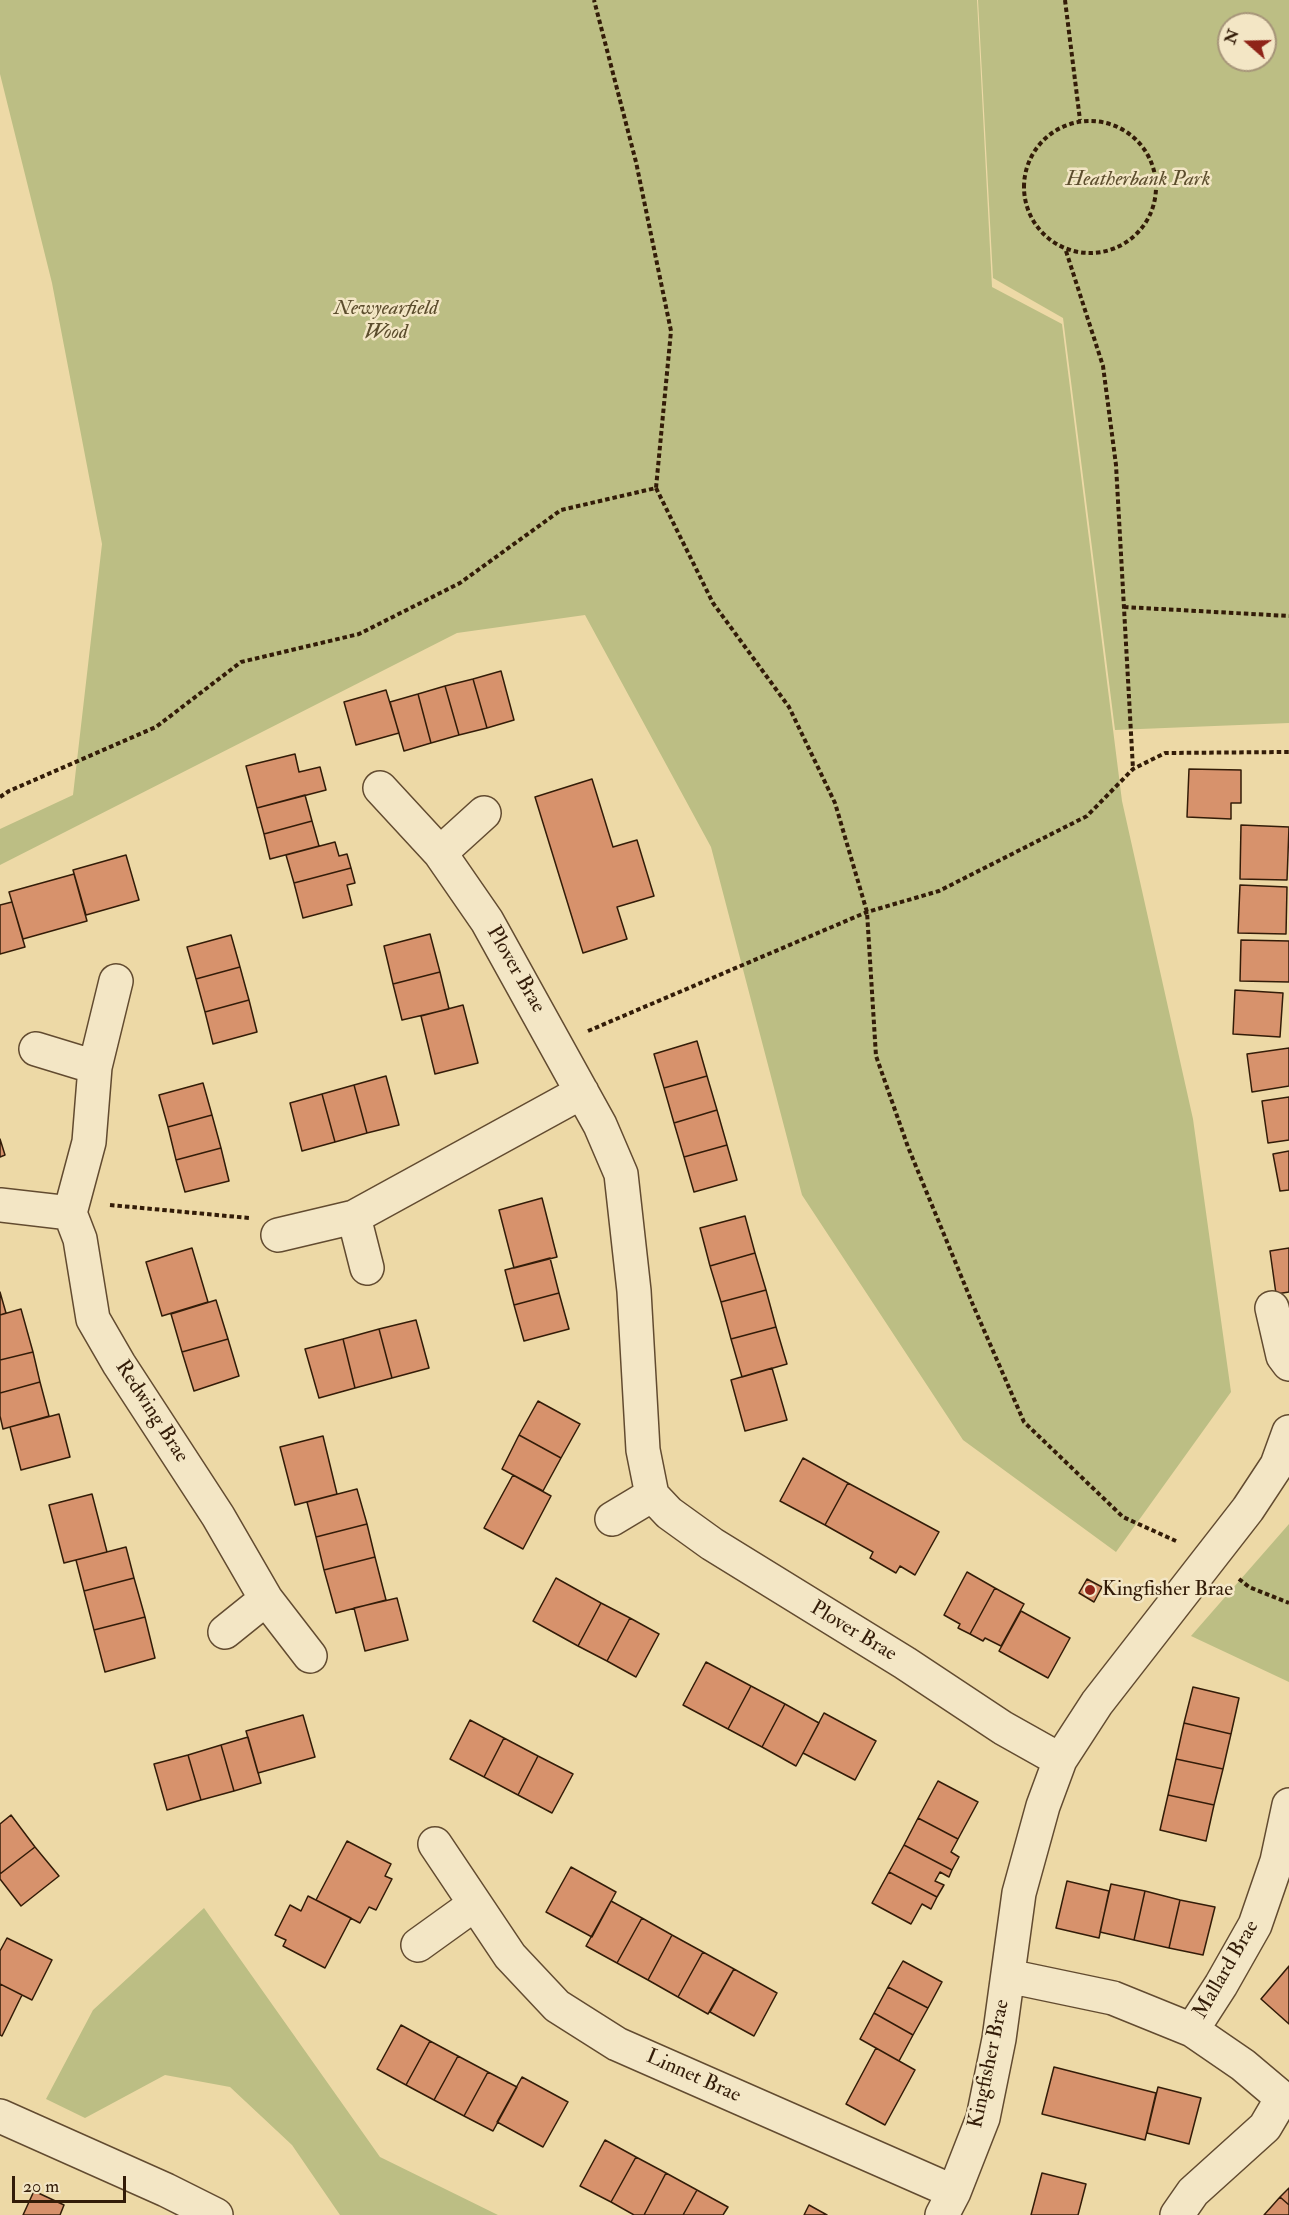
<!DOCTYPE html>
<html>
<head>
<meta charset="utf-8">
<style>
  body { margin:0 }
  #map { position:relative; width:1289px; height:2215px; overflow:hidden; background:#edd9a6; font-family:"IM FELL Double Pica",serif }
  canvas { display:block }
  .north { position:absolute; left:1217px; top:12px; width:60px; height:60px; box-sizing:border-box; background:#f3e6c5; border:2px solid #a69579; border-radius:50%; rotate:290deg; font-size:16px; font-weight:700; line-height:24px; text-align:center; color:#331c08 }
  .north::after { content:''; display:block; margin:auto; width:21px; height:27px; background:#8f2418; clip-path:polygon(50% 0,100% 100%,50% 72%,0 100%) }
  .scale { position:absolute; left:12px; top:2176px; width:114px; height:27px; box-sizing:border-box; border:3px solid #331c08; border-top:0; padding-left:8px; font-size:18px; line-height:21px; white-space:nowrap; color:#331c08; -webkit-text-stroke:4px #f3e6c5; paint-order:stroke }
</style>
</head>
<body>
<div id="map">
<canvas width="1289" height="2215"></canvas>
<div class="north">N</div>
<div class="scale">20 m</div>
</div>
<script>
const g = document.querySelector('canvas').getContext('2d');
g.lineJoin = 'round';
function paint(path, color) { g.fillStyle = color; g.fill(path, 'evenodd'); }
function strokePath(path, color, width, dash) { g.strokeStyle = color; g.lineWidth = width; g.lineCap = dash ? 'butt' : 'round'; g.setLineDash(dash || []); g.stroke(path); }
function write(font, color, halo, rows, align = 'center') {
  g.font = font + ' "IM FELL Double Pica",serif'; g.lineWidth = 5; g.setLineDash([]); g.textBaseline = 'middle'; g.strokeStyle = halo; g.fillStyle = color; for (const [text, x, y, turn = 0] of rows) {
    g.save(); g.translate(x, y); g.rotate((+turn || 0) * Math.PI / 180); g.textAlign = isNaN(turn) ? turn : align; if (halo) g.strokeText(text, 0, 0); g.fillText(text, 0, 0); g.restore();
  }
}
paint(new Path2D(`
  M0,0H977L992,287L1062,324L1122,801L1193,1119L1231,1392L1116,1552L963,1440L802,1195L711,847L585,615L457,633L0,865V829L73,795L102,544L52,283L0,74Z
  M978,0H1289V723L1115,730L1063,318L993,278ZM1229,24H1265V60H1229Z
  M1289,1524V1682L1191,1636Z
  M204,1908L380,2157L498,2215H340L292,2145L230,2087L165,2075L85,2118L46,2099L93,2010Z`), '#bcbe84');
const building = new Path2D(`
  M501,671L514,720L487,728L473,679Z
  M473,679L487,728L459,735L445,686Z
  M445,686L459,735L431,743L418,694Z
  M386,690L399,733L356,745L344,702Z
  M418,694L431,743L404,751L390,702Z
  M295,754L299,772L320,767L326,790L257,808L246,766Z
  M1189,769L1241,770V803H1231V819L1187,817Z
  M592,779L613,847L637,840L654,896L617,907L627,939L583,953L535,797Z
  M305,795L312,821L264,834L257,808Z
  M312,821L319,846L270,859L264,834Z
  M1241,825L1289,827L1287,880L1240,879Z
  M335,842L339,856L347,854L351,868L294,883L286,855Z
  M126,855L139,900L86,915L73,870Z
  M351,868L355,883L347,885L352,905L303,918L294,883Z
  M74,874L87,921L23,939L9,892Z
  M1240,885L1287,887L1286,934L1238,933Z
  M12,902L25,947L0,954V905Z
  M430,934L440,972L393,984L384,946Z
  M231,935L240,967L196,979L187,947Z
  M1241,940L1289,941V982L1240,981Z
  M240,967L249,1000L205,1012L196,979Z
  M440,972L449,1009L402,1020L393,984Z
  M1235,990L1283,993L1280,1037L1233,1034Z
  M249,1000L257,1032L213,1044L205,1012Z
  M463,1005L478,1063L435,1074L421,1016Z
  M697,1041L707,1076L664,1088L654,1054Z
  M1289,1048V1086L1252,1092L1247,1054Z
  M386,1076L399,1125L367,1133L354,1085Z
  M707,1076L717,1110L674,1123L664,1088Z
  M203,1083L212,1115L168,1127L159,1095Z
  M354,1085L367,1133L335,1142L322,1094Z
  M322,1094L335,1142L302,1151L290,1103Z
  M1289,1097V1140L1268,1143L1262,1101Z
  M717,1110L727,1145L684,1157L674,1123Z
  M212,1115L221,1148L176,1160L168,1127Z
  M0,1139L5,1155L0,1157Z
  M727,1145L737,1180L694,1192L684,1157Z
  M221,1148L229,1181L185,1192L176,1160Z
  M1289,1151V1190L1280,1191L1273,1154Z
  M542,1198L557,1257L514,1268L499,1210Z
  M745,1216L755,1253L710,1266L700,1228Z
  M192,1248L208,1302L162,1316L146,1262Z
  M1289,1248V1292L1276,1294L1270,1251Z
  M755,1253L766,1290L721,1302L710,1266Z
  M550,1258L559,1293L514,1305L505,1270Z
  M766,1290L776,1327L731,1339L721,1302Z
  M0,1292L6,1313L0,1315Z
  M559,1293L569,1329L524,1341L514,1305Z
  M216,1300L228,1339L182,1352L171,1314Z
  M21,1309L33,1352L0,1360V1315Z
  M416,1320L429,1368L392,1378L379,1329Z
  M776,1327L787,1364L742,1377L731,1339Z
  M379,1329L392,1378L355,1388L343,1339Z
  M228,1339L239,1376L194,1391L182,1352Z
  M343,1339L355,1388L319,1398L305,1349Z
  M33,1352L40,1382L0,1393V1360Z
  M772,1368L787,1420L745,1431L731,1380Z
  M40,1382L49,1416L3,1429L0,1416V1393Z
  M538,1401L580,1424L561,1458L519,1435Z
  M59,1414L70,1457L21,1470L10,1427Z
  M519,1435L561,1458L543,1491L502,1469Z
  M323,1436L337,1494L295,1505L280,1447Z
  M803,1458L848,1483L825,1525L780,1501Z
  M513,1475L551,1496L523,1549L484,1528Z
  M848,1483L939,1532L915,1575L900,1566L896,1573L870,1558L873,1552L825,1525Z
  M357,1489L367,1524L316,1537L307,1502Z
  M92,1494L107,1552L64,1563L49,1505Z
  M367,1524L375,1557L324,1570L316,1537Z
  M126,1547L134,1578L84,1591L76,1560Z
  M375,1557L386,1600L336,1613L324,1570Z
  M967,1572L995,1588L970,1634L958,1628L960,1624L944,1615Z
  M134,1578L145,1617L94,1630L84,1591Z
  M556,1578L601,1603L578,1646L533,1621Z
  M1087,1579L1102,1587L1094,1602L1079,1593Z
  M995,1588L1024,1604L1001,1646L985,1638L983,1641L970,1634Z
  M397,1598L408,1640L365,1651L354,1608Z
  M601,1603L630,1618L607,1661L578,1646Z
  M1021,1611L1070,1638L1048,1678L999,1651Z
  M145,1617L155,1658L105,1672L94,1630Z
  M630,1618L659,1634L636,1677L607,1661Z
  M706,1662L751,1686L728,1729L683,1705Z
  M751,1686L785,1704L762,1747L728,1729Z
  M1193,1687L1239,1698L1231,1734L1184,1723Z
  M785,1704L819,1723L796,1766L762,1747Z
  M824,1713L876,1741L855,1780L803,1753Z
  M303,1715L315,1757L258,1773L246,1731Z
  M470,1720L504,1738L484,1777L450,1759Z
  M1184,1723L1231,1734L1223,1769L1176,1759Z
  M248,1737L261,1783L234,1791L221,1745Z
  M504,1738L538,1756L518,1795L484,1777Z
  M221,1745L234,1791L201,1800L188,1755Z
  M188,1755L201,1800L167,1810L154,1764Z
  M538,1756L573,1774L552,1813L518,1795Z
  M1176,1759L1223,1769L1214,1805L1168,1795Z
  M938,1781L978,1802L958,1839L918,1818Z
  M1168,1795L1214,1805L1206,1841L1160,1830Z
  M11,1815L35,1847L0,1874V1824Z
  M918,1818L958,1839L951,1852L959,1857L952,1870L904,1845Z
  M347,1841L391,1864L385,1876L392,1879L376,1910L369,1907L360,1923L316,1900Z
  M904,1845L952,1870L949,1877L940,1872L935,1881L944,1885L937,1897L889,1872Z
  M35,1847L59,1876L21,1906L0,1879V1874Z
  M571,1867L616,1892L592,1937L546,1912Z
  M889,1872L937,1897L931,1909L922,1904L911,1924L872,1903Z
  M1067,1881L1109,1891L1099,1938L1056,1928Z
  M1111,1884L1145,1891L1134,1940L1100,1932Z
  M1145,1891L1180,1900L1169,1948L1134,1940Z
  M308,1896L351,1918L325,1968L283,1946L286,1940L275,1935L290,1905L301,1911Z
  M1180,1900L1215,1907L1203,1955L1169,1948Z
  M611,1901L642,1918L617,1963L586,1946Z
  M642,1918L672,1935L648,1980L617,1963Z
  M672,1935L703,1952L678,1997L648,1980Z
  M7,1938L52,1960L32,2000L0,1984V1951Z
  M703,1952L734,1969L708,2014L678,1997Z
  M903,1961L942,1982L928,2008L888,1987Z
  M1289,1966V2024L1261,1999Z
  M734,1969L777,1993L754,2036L710,2012Z
  M0,1984L22,1995L2,2036L0,2035Z
  M888,1987L928,2008L913,2035L874,2013Z
  M874,2013L913,2035L899,2061L860,2039Z
  M401,2025L430,2041L406,2085L377,2069Z
  M430,2041L458,2056L434,2100L406,2085Z
  M876,2048L915,2070L885,2125L846,2104Z
  M458,2056L488,2072L464,2116L434,2100Z
  M1054,2067L1156,2093L1145,2140L1042,2114Z
  M488,2072L517,2087L493,2131L464,2116Z
  M522,2077L568,2102L543,2147L497,2122Z
  M1158,2087L1201,2098L1189,2144L1147,2133Z
  M605,2140L636,2157L611,2202L580,2186Z
  M636,2157L666,2173L644,2215H634L611,2202Z
  M666,2173L697,2190L683,2215H644Z
  M1042,2173L1086,2184L1078,2215H1031Z
  M1289,2188V2205L1280,2197Z
  M697,2190L728,2207L723,2215H683Z
  M34,2191L64,2205L60,2215H23Z
  M1280,2197L1289,2205V2215H1264Z
  M809,2205L827,2215H804Z`);
paint(building, '#d7926c');
strokePath(building, '#331c08', 1.5);
const minor = new Path2D(`
  M380,788L440,853L487,921L600,1125L621,1174L634,1291L643,1450L652,1495L669,1513L712,1544L905,1663L1003,1728L1060,1760
  M440,853L484,813
  M36,1049L95,1067
  M0,1205L70,1213L89,1142L95,1067L116,981
  M70,1213L80,1239L93,1319L119,1364L218,1516L266,1599L310,1656
  M354,1217L367,1268
  M278,1235L354,1217L582,1092
  M1272,1308L1283,1356L1289,1364
  M612,1519L652,1495
  M225,1632L266,1599
  M435,1844L510,1956L557,2006L617,2044L954,2192
  M418,1945L475,1904
  M1008,1976L1113,1998L1192,2030L1243,2065L1282,2098L1289,2101
  M1192,2030L1221,1985L1255,1925L1277,1861L1289,1805
  M0,2116L166,2190L216,2215
  M942,2215L954,2192L983,2118L999,2039L1019,1893L1043,1806L1060,1760L1097,1703L1248,1509L1277,1465L1289,1432
  M1177,2215L1193,2192L1265,2127L1282,2098`);
strokePath(minor, '#624b30', 36);
strokePath(new Path2D(`
  M1065,0L1080,120
  M1024 187a66 66 0 1 1 132 0a66 66 0 1 1-132 0Z
  M1066,251L1103,366L1116,465L1133,769
  M656,488L713,603L789,707L835,803L867,912L876,1056L908,1147L973,1305L1024,1422L1123,1517L1176,1541
  M1124,607L1289,616
  M0,797L9,791L156,727L241,662L359,634L460,583L561,510L656,488L671,331L636,162L594,0
  M588,1031L867,912L939,891L1087,816L1133,769L1165,753L1289,752
  M110,1205L249,1218
  M1239,1579L1249,1587L1289,1603`), '#331c08', 4, [4.5, 3]);
strokePath(minor, '#f3e6c5', 33);
for (const [x, y, r, color] of [
  [1090,1590,6,"#8f2418"]
]) { const dot = new Path2D(); dot.arc(x, y, r, 0, 2 * Math.PI); g.fillStyle = color; g.fill(dot); strokePath(dot, '#f3e6c5', 2); }
write('italic 21px', '#5c4d2d', '#f3e6c5', [
  ["Heatherbank Park",1138,180],
  ["Newyearfield",386,309],
  ["Wood",386,333]
]);
write('21px', '#331c08', '#f3e6c5', [
  ["Plover Brae",515,970,60],
  ["Redwing Brae",151,1412,57],
  ["Plover Brae",853,1632,31],
  ["Mallard Brae",1227,1970,-60],
  ["Kingfisher Brae",990,2064,-78],
  ["Linnet Brae",693,2077,24]
]);
write('21px', '#331c08', '#f3e6c5', [
  ["Kingfisher Brae",1102,1590]
], 'left');
</script>
</body>
</html>
